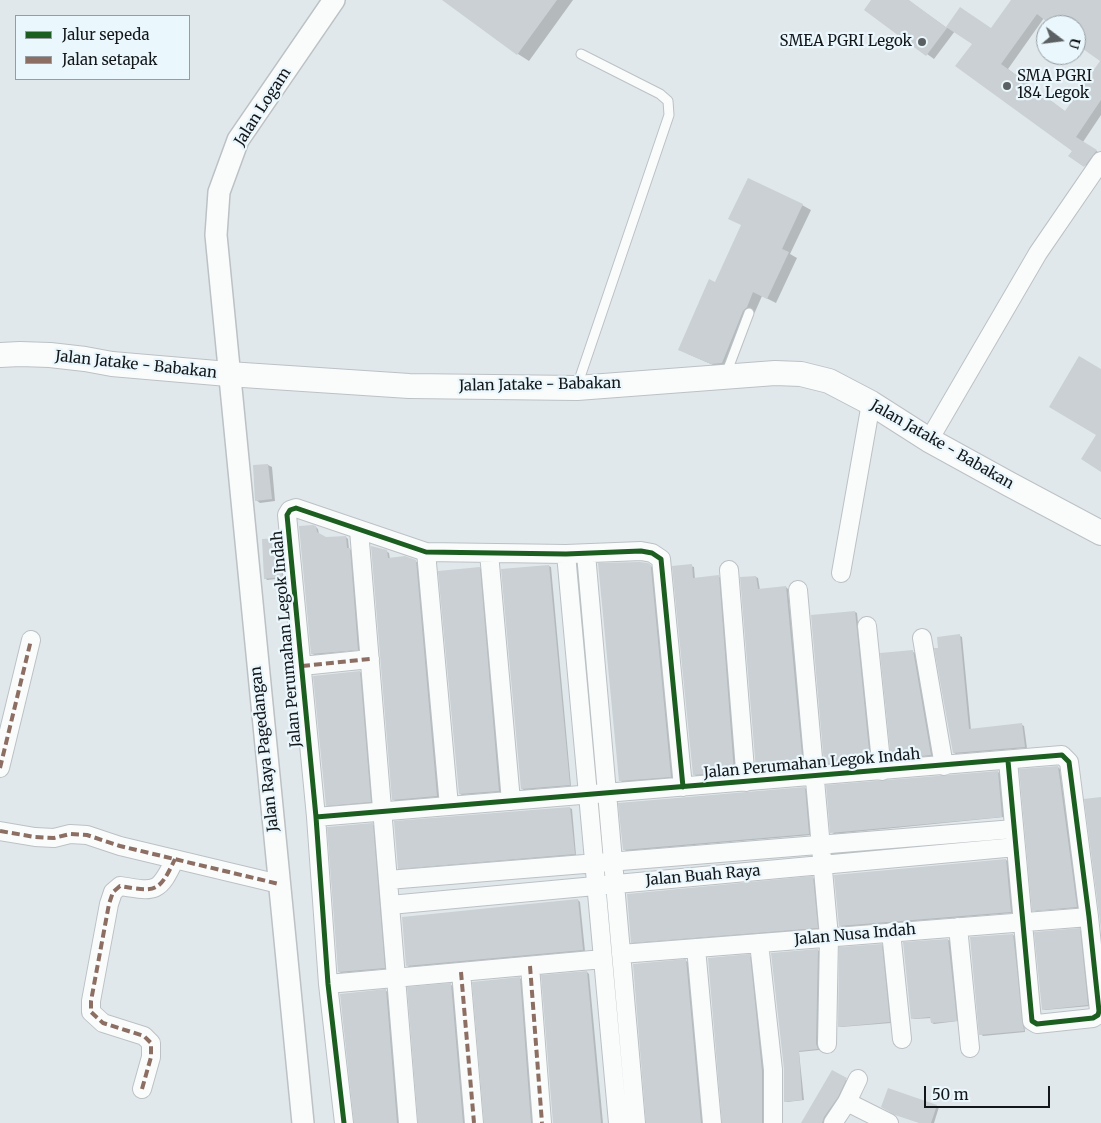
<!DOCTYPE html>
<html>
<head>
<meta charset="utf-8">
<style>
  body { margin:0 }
  #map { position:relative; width:1101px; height:1123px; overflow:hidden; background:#e1e8ec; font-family:Merriweather,serif }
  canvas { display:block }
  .legend { position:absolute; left:15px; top:15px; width:175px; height:65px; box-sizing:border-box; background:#eaf7fd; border:1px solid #949da2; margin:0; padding:6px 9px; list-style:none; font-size:15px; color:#131719 }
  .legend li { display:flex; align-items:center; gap:10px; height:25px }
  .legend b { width:25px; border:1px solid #949da2 }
  .north { position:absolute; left:1036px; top:15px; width:50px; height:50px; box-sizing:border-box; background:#eaf7fd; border:1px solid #949da2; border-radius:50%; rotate:105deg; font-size:14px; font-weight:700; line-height:20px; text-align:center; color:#131719 }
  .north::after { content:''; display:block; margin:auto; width:18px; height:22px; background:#5b6063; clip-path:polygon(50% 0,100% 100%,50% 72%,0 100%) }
  .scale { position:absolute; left:924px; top:1086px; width:126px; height:22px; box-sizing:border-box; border:2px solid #131719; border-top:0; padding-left:6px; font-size:15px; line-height:18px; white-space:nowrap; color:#131719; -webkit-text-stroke:4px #eaf7fd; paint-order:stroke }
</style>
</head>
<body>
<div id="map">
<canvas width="1101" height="1123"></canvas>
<ul class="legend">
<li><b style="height:6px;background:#1b5e20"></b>Jalur sepeda</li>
<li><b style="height:6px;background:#8d6e63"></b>Jalan setapak</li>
</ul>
<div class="north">U</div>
<div class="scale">50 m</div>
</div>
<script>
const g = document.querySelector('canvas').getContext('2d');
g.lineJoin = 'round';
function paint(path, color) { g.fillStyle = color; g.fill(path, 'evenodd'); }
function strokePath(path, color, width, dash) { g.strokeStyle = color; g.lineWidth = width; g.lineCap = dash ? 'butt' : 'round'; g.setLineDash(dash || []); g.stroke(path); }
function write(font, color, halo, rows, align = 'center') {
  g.font = font + ' Merriweather,serif'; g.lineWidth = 4.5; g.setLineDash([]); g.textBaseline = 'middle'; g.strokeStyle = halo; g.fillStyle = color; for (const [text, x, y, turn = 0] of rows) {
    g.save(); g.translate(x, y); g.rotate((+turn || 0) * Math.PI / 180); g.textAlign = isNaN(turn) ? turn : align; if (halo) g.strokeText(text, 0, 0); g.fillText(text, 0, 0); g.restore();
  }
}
paint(new Path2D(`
  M444,0H573L529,61L518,54Z
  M872,0H908L947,28L960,8L991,29L1012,0H1101V61L1076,42V25H1053L1044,18L1008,69L1066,112L1101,62V115L1083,142L1101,154L1092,170L1085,165L973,43L955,31L934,59L865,10Z
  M802,205L811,210L790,254L797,258L776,303L762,296L755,312L752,316L731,368H720L688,354L716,283Z
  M268,465L272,467L275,501L260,503L256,500Z
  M316,527L318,529L319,534L326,538L346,537L348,539L349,549L352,550L360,650L315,655L312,654Z
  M278,539L281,540L284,578L267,580L265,578Z
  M386,551L389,553L390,559L418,562L439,797L395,801L393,799Z
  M549,566L551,567L571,786L524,790L522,789Z
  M650,566L653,567L673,778L622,782L620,780Z
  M691,566L694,567L695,579L718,576L721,578L736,772L696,776L694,774Z
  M479,568L482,569L501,792L462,795L460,794Z
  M756,577L758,578L760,590L786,587L788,589L805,767L759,770L757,769Z
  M855,612L857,613L872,761L828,765L825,763Z
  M960,636L962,637L971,730L1022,725L1024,726L1027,748L956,754L954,753L940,649Z
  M913,652L915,653L933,756L895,759L893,758Z
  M360,672L362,673L373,803L329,806L327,805Z
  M1058,767L1060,769L1079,908L1036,911L1034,910Z
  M998,772L1000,774L1004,817L834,834L832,833Z
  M805,788L807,790L811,835L626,851L624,849Z
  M570,808L572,809L576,855L401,869L399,868Z
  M372,824L375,826L386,969L341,973L339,972Z
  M1006,860L1008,861L1013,913L842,927L840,925Z
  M813,878L815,879L819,929L634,943L632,942Z
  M578,900L580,902L585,951L409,967L407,966Z
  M1079,930L1082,931L1090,1006L1045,1010L1043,1009Z
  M1013,935L1015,936L1025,1032L983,1036L981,1034Z
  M948,940L951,941L958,1021L934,1024L932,1023V1018L914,1019L912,1018L904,944Z
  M881,945L884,947L891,1023L841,1027L839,1026Z
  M818,950L820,952L819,1050L799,1052L804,1100L787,1102L785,1101Z
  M749,956L752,957L764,1073V1123H724Z
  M686,961L688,962L703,1123H648Z
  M587,972L589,974L603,1123H554Z
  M520,978L522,980L533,1123H486Z
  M451,985L453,986L465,1123H420Z
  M386,991L388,992L399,1123H356Z
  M832,1072L848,1081L840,1098L825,1123H803Z
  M889,1089L939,1107L934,1123H921Z`), '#0003');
paint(new Path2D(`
  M442,0H557L517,55Z
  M871,0H909L947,28L926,56L864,10Z
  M1011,0H1101V100L1076,137L1097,150L1084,167L1068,156L1072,151L955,66L972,44L946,27L960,7L991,28ZM1037,14L1051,25H1076V44L1100,61L1065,111L1001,64Z
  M748,178L803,204L782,249L789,252L767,299L753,292L747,307L743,311L722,363L711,364L678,350L709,279L715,282L741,225L728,219Z
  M1079,356L1101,369V472L1081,459L1096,435L1049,407Z
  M268,464L272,499L255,501L253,465Z
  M313,525L316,526L317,532L326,537L346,536L347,548H350L358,650L311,654L299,526Z
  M279,538L282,577L264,579L262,539Z
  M371,546L387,550L388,558L405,556L416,560L437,796L392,800Z
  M640,562L648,563L651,565V568L671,777L619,781L598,563Z
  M692,564L693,578L719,575L734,772L693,775L672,566Z
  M549,565L570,785L521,789L501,569Z
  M480,567L499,791L459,794L438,571Z
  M756,576L758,589L786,586L803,766L756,770L740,577Z
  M855,611L870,760L824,764L811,615Z
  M960,634L969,729L1022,723L1025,747L953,753L934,648H938L937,637Z
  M913,650L931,755L891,759L880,653Z
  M360,671L371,802L326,806L313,676Z
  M1058,766L1077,907L1032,911L1019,769Z
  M998,771L1002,817L830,833L826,785Z
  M805,787L809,834L623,850L618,803Z
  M1101,797V929L1084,799Z
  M570,807L575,854L398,869L394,821Z
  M373,823L385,968L338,972L327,827Z
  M1006,859L1011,912L839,926L834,875Z
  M813,876L818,928L631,943L627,894Z
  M578,899L583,950L406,966L402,917Z
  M1080,928L1088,1005L1042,1010L1034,932Z
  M1013,934L1024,1031L979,1035L970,937Z
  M948,939L957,1021L931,1023L930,1017L911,1019L903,942Z
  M882,944L890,1022L838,1027L839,947Z
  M818,949L816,1044L818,1049L799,1051L802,1100L784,1102V1069L771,953Z
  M750,954L762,1071V1123H722L708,958Z
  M686,959L701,1123H646L633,964Z
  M587,971L601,1123H553L541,975Z
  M520,977L531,1123H484L472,982Z
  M451,983L463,1123H418L407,987Z
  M386,989L397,1123H354L340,994Z
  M832,1070L847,1078L838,1097L824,1117L822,1123H801Z
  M888,1088L937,1105L931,1123H919L895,1115L881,1107Z`), '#cad0d3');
const service = new Path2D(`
  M726,374L749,313
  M577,386L669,115L668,101L660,94L581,54`);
const minor = new Path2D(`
  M929,440L1038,253L1101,161
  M359,530L408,1123
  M426,552L449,806
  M489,553L511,801
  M566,554L618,1123
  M586,554L636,1123
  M729,570L746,782
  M841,573L871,403
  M798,590L829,937L827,1044
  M867,626L882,771
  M922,638L944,766
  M302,666L370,659
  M0,768L31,640
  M316,817L1062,755L1069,762L1089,917L1099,1011L1098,1015L1093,1018L1037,1024L1032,1021L1008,761
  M0,831L35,837L54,838L70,834L87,835L120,846L279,884
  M388,880L1014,829
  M390,905L1016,847
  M958,927L970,1048
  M891,932L902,1039
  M759,943L773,1070V1123
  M696,948L712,1123
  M621,954L1089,917
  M530,966L542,1123
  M461,972L474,1123
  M328,984L603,959
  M142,1089L151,1057V1043L144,1036L103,1023L91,1012V1001L109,904L113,892L120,886C156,892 159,893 175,859
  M847,1102L889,1123
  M344,1123L328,984L316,817L287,515L290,510L296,508L426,552L566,554L641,551L652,553L661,559L683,787
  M833,1123L847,1102L858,1079`);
const tertiary = new Path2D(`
  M303,1123L216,235L219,192L238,140L334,0`);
const secondary = new Path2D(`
  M0,355L20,354L50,355L85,359L112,364L228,374L409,386L577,388L775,373L801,374L829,381L871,403L929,440L1009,484L1101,533`);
strokePath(service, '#bcc1c4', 11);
strokePath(minor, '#bcc1c4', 20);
strokePath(tertiary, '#bcc1c4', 24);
strokePath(secondary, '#bcc1c4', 26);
strokePath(service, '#fafcfc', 9);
strokePath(minor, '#fafcfc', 18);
strokePath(tertiary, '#fafcfc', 21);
strokePath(secondary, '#fafcfc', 24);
strokePath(new Path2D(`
  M302,666L370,659
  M0,768L31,640
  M0,831L35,837L54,838L70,834L87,835L120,846L279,884
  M530,966L542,1123
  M461,972L474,1123
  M142,1089L151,1057V1043L144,1036L103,1023L91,1012V1001L109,904L113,892L120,886C156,892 159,893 175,859`), '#8d6e63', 4, [8, 4]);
strokePath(new Path2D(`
  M316,817L1062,755L1069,762L1089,917L1099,1011L1098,1015L1093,1018L1037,1024L1032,1021L1008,761
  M344,1123L328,984L316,817L287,515L290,510L296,508L426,552L566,554L641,551L652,553L661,559L683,787`), '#1b5e20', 5);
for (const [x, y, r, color] of [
  [922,42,5,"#5b6063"],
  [1007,86,5,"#5b6063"]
]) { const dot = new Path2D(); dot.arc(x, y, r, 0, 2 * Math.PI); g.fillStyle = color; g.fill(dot); strokePath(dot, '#eaf7fd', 2); }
write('15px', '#131719', '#eaf7fd', [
  ["SMEA PGRI Legok",912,42],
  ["SMA PGRI",1017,77,"left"],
  ["184 Legok",1017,94,"left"]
], 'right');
write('15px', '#131719', '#eaf7fd', [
  ["Jalan Logam",263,107,-57],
  ["Jalan Jatake - Babakan",136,365,6],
  ["Jalan Jatake - Babakan",540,385,-1],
  ["Jalan Jatake - Babakan",942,445,30],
  ["Jalan Perumahan Legok Indah",287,639,-95],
  ["Jalan Raya Pagedangan",265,749,-96],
  ["Jalan Perumahan Legok Indah",812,764,-5],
  ["Jalan Buah Raya",703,876,-5],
  ["Jalan Nusa Indah",855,935,-5]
]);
</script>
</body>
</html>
